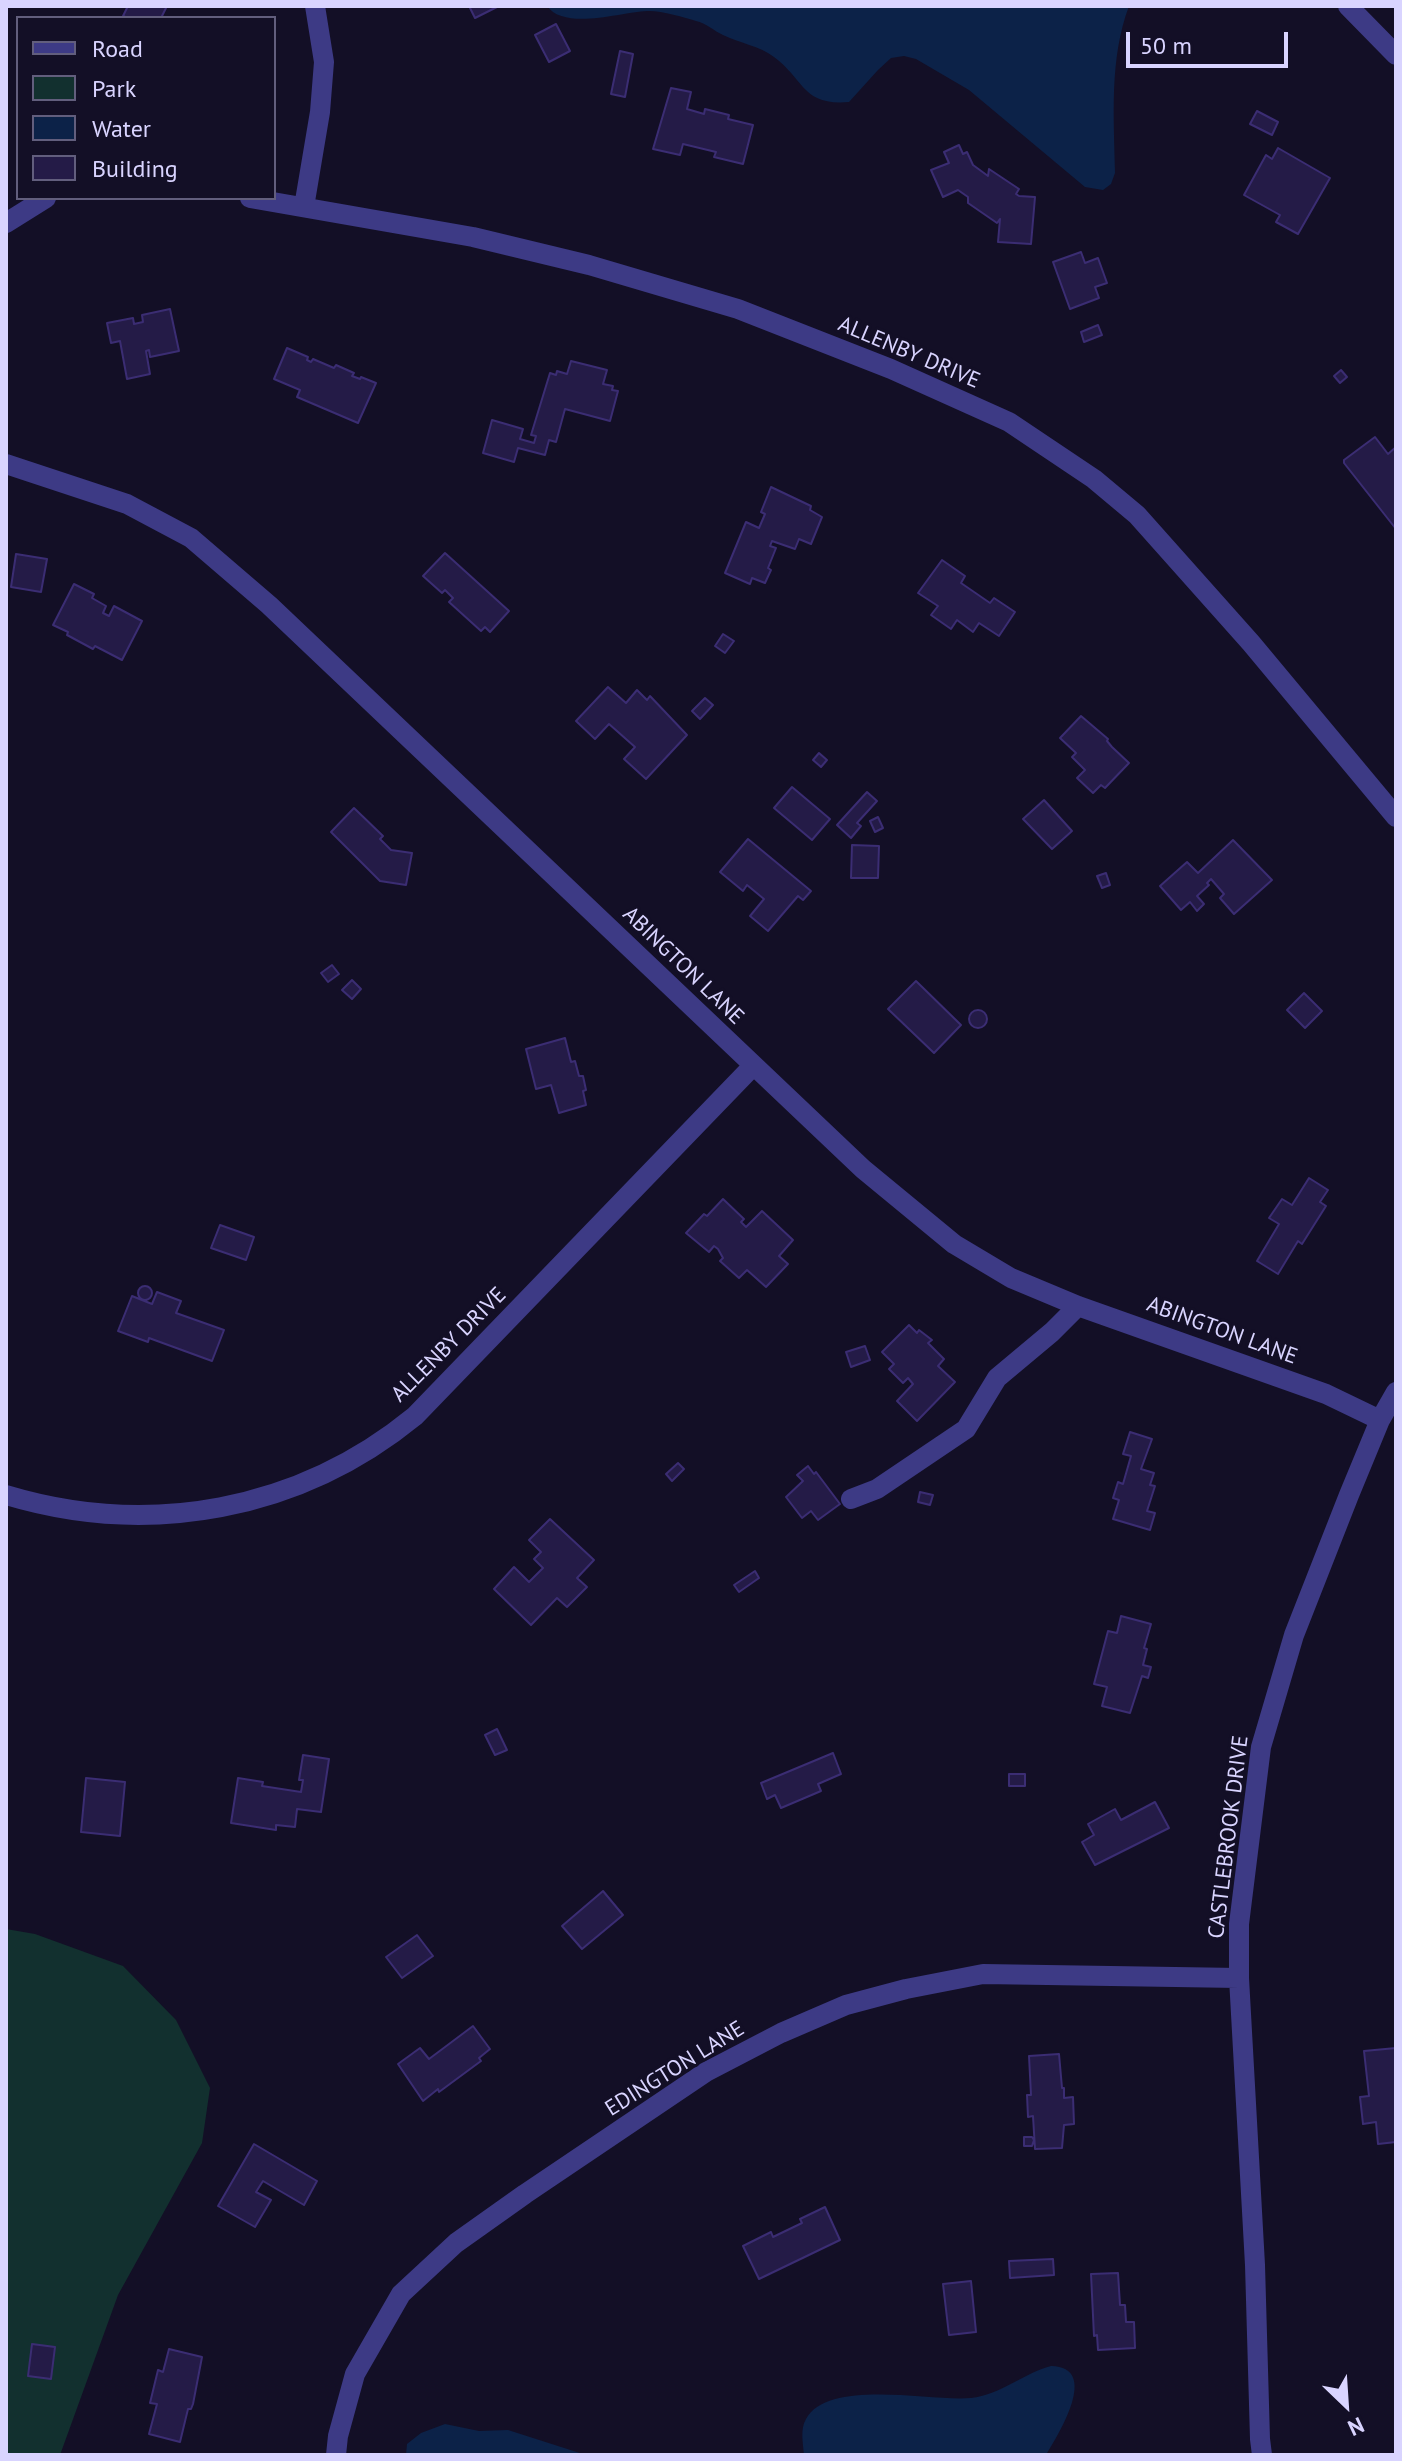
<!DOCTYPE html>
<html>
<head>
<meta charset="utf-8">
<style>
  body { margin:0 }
  #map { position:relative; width:1402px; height:2461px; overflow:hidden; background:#130f26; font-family:"PT Sans",sans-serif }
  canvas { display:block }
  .frame { position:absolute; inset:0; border:8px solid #d9d4ff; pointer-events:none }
  .legend { position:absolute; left:16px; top:16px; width:260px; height:184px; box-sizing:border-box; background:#130f26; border:2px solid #625e7d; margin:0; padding:10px 14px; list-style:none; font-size:24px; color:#d9d4ff }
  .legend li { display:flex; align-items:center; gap:16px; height:40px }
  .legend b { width:40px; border:2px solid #625e7d }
  .north { position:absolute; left:1306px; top:2365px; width:80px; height:80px; -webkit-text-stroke:6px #130f26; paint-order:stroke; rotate:155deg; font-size:22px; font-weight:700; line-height:32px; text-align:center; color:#d9d4ff }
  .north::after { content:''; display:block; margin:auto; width:28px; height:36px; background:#d9d4ff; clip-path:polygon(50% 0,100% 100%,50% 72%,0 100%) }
  .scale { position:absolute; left:1126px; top:32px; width:162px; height:36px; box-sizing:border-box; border:4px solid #d9d4ff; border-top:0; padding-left:10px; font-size:24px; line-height:28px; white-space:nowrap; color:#d9d4ff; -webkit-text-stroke:6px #130f26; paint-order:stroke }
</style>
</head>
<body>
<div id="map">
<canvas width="1402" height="2461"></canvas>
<div class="frame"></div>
<ul class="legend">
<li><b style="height:10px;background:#3d3a85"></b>Road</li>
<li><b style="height:22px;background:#12302f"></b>Park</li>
<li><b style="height:22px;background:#0c2248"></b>Water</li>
<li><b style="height:22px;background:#241b47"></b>Building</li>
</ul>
<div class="north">N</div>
<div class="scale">50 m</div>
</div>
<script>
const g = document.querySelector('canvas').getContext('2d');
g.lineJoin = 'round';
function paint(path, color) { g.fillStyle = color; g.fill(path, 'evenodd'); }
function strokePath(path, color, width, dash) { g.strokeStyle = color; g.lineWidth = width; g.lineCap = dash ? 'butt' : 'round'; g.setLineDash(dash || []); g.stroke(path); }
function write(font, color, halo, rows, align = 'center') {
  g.font = font + ' "PT Sans",sans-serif'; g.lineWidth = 6; g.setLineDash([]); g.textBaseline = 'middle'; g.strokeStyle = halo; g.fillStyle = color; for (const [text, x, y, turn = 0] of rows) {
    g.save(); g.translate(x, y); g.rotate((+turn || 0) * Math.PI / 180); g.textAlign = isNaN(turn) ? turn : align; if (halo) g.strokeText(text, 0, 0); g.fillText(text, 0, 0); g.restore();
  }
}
paint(new Path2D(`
  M6,1929L35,1934L123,1966L176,2020L210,2088L202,2143L118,2295L60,2455H6Z`), '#12302f');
paint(new Path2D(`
  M547,6H1129C1109,59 1114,118 1115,173L1111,184L1103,190L1085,187L969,90L916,59L904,56L891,58L878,70L849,102C802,106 805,80 774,57C760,46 739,43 723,35C714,31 706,23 696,21C684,17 659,10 647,11C621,12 565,31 547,6Z
  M1051,2366C1101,2367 1058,2435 1046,2455H804C803,2443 800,2429 806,2419C829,2378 932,2402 971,2398C1000,2395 1024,2373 1051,2366Z
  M445,2424L479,2431L508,2430L586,2455H406L407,2444L421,2433Z`), '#0c2248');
const building = new Path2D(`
  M128,6H167L161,18H128L123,16Z
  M469,6H499L475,18Z
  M556,24L570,51L549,62L535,35Z
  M620,51L633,54L625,97L611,94Z
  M671,88L691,92L687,109L704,114L705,109L729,115L728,119L753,125L743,164L714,157L716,152L683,144L680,155L653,149Z
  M1257,111L1278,122L1272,135L1250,124Z
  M959,145L963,154L967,152L973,165L988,176L989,169L1019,189L1016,194L1019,196L1035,197L1031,244L998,242L1000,219L997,223L968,203V197L958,190L943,197L931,170L949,163L944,152Z
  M1278,148L1330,178L1298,234L1276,222L1280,215L1244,195L1266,155L1272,159Z
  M1081,252L1085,263L1098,258L1107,283L1095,287L1099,298L1070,309L1053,262Z
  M170,309L179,351L150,357L149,350L146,351L150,374L127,379L120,341L111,343L107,323L133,318L134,324L143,322L142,315Z
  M1098,325L1102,335L1084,342L1081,332Z
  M287,348L308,357L307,360L311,362L313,359L334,368L336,365L354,373L352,376L360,379L361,377L376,383L358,423L297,397L300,390L274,379Z
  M571,361L607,370L603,384L613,386L612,390L618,391L610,421L565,409L556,442L549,440L545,455L518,448L514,462L483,453L492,420L523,429L520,439L534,443L536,436L531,435L550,373L556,375L557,371L567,374Z
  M1341,370L1347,377L1340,383L1334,376Z
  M1375,437L1388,454L1396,447V529L1344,463V460Z
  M771,487L811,506L810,510L822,517L811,544L799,539L795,549L772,541L770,546L776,548L768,568L771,570L765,583L752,578L750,584L725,573L746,522L759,528L765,514L761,512Z
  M445,553L509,611L490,632L485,627L481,631L449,602L453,598L445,590L442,593L423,576Z
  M16,554L47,559L41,592L11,587Z
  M942,560L965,576L961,583L990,603L994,598L1015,612L999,636L979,623L973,632L957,620L951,629L931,615L938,606L918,593Z
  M74,584L94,594L92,598L106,606L103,613L109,616L114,606L142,621L122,660L95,646L93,649L67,635L68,632L53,625Z
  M723,634L734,641L725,653L715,646Z
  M608,687L626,703L637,690L647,700L650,696L687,735L646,779L624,759L635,747L609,724L595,739L576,721Z
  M705,698L713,705L700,719L692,711Z
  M1081,716L1108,739L1107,741L1112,747L1129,763L1105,788L1101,785L1093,793L1077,778L1085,770L1072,757L1076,753L1060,738Z
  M819,753L827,760L821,767L813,760Z
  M792,787L830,819L812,840L774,808Z
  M867,792L877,801L857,823L861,826L851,838L837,825Z
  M1044,800L1072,831L1052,849L1023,819Z
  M354,808L383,836L380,839L391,850L412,853L406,885L380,881L331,832Z
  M878,817L883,828L875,832L870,821Z
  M748,839L811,891L803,900L798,896L768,931L750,916L764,899L747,885L743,891L720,872Z
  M1233,840L1272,880L1234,914L1220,898L1224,894L1211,879L1207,883L1209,885L1197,896L1204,904L1197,911L1190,902L1181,910L1160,886L1187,862L1198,873Z
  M852,845L879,846L878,878H851Z
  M1106,873L1110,885L1102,888L1097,876Z
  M332,965L339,974L328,982L321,973Z
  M352,980L361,989L352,999L342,990Z
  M916,981L961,1025L934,1053L888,1009Z
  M1304,993L1322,1011L1305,1028L1287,1010Z
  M969 1019a9 9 0 1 1 18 0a9 9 0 1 1-18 0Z
  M565,1038L571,1062L575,1061L579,1076H583L586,1090L583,1091L586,1105L559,1113L551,1085L536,1089L526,1049Z
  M1309,1178L1328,1190L1320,1202L1326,1206L1302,1244L1298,1241L1278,1274L1257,1261L1279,1224L1269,1218L1282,1199L1292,1205Z
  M723,1199L744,1219L741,1222L746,1227L762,1211L793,1240L779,1256L788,1264L766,1287L747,1270L739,1278L720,1261L723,1258L718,1249L714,1246L709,1252L686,1233L704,1214L707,1216Z
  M220,1225L254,1237L246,1260L211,1248Z
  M138 1293a7 7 0 1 1 14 0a7 7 0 1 1-14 0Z
  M157,1292L181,1301L176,1313L224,1330L212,1361L149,1338L148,1342L118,1331L132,1296L152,1304Z
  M909,1325L917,1333L919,1330L932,1340L928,1343L944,1359L938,1366L955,1382L917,1421L897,1401L913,1384L908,1378L903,1383L889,1369L894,1364L882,1352Z
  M865,1346L870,1360L851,1367L846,1352Z
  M1130,1432L1152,1439L1141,1469L1154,1473L1150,1485L1155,1486L1147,1511L1155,1513L1150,1530L1113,1519L1119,1500L1113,1498L1118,1482L1123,1484L1131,1456L1123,1454Z
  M678,1463L684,1469L672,1481L666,1474Z
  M808,1466L814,1474L816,1472L840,1504L818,1520L811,1511L802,1518L786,1497L803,1481L797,1475Z
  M920,1492L933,1495L930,1505L918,1502Z
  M550,1519L594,1560L577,1578L587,1587L567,1607L557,1598L531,1625L494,1589L514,1567L529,1582L543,1568L534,1559L541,1552L529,1540Z
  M755,1571L759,1578L739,1592L734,1585Z
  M1121,1616L1151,1624L1144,1648L1147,1649L1143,1665L1151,1667L1148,1678L1142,1676L1130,1713L1102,1706L1107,1687L1094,1684L1108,1631L1117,1633Z
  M497,1729L507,1750L495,1755L485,1735Z
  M833,1753L841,1774L818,1784L821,1791L781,1808L775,1795L767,1799L761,1783Z
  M303,1755L329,1759L321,1812L297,1809L295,1827L276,1825V1830L231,1823L238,1778L263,1782L262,1786L301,1792L303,1780H299Z
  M1009,1774H1025V1786H1009Z
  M86,1778L125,1782L120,1836L81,1832Z
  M1155,1802L1169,1828L1095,1865L1082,1842L1094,1835L1088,1824L1115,1809L1121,1820Z
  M603,1891L623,1915L582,1949L562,1926Z
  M417,1935L433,1956L402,1978L386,1957Z
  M473,2026L490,2049L479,2058L481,2061L439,2092L438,2089L423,2101L398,2064L420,2048L429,2059Z
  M1396,2048V2142L1378,2144L1376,2122L1363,2124L1360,2097L1369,2096L1364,2051Z
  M1059,2054L1062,2088H1064V2098L1073,2097L1074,2124L1064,2125L1062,2148L1035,2149L1033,2116L1028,2117L1027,2095H1031L1029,2056Z
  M1024,2137H1032L1034,2140L1032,2146H1024Z
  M254,2144L317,2181L304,2205L263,2181L256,2192L271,2200L255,2227L218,2206Z
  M825,2207L840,2240L759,2279L743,2246L771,2232L773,2237L802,2223L800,2219Z
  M1053,2259L1054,2275L1010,2278L1009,2261Z
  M1118,2273L1120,2305H1125L1126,2322H1134L1135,2348L1098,2350L1097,2335L1094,2336L1091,2274Z
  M971,2281L976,2332L949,2335L943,2284Z
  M32,2344L55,2347L51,2379L28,2376Z
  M169,2349L202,2357L193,2404L191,2409H188L180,2442L149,2434L157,2404L150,2403L158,2370L163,2372Z`);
paint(building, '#241b47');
strokePath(building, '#3b2d73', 2);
strokePath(new Path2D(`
  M1348,6L1396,55
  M250,198L473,237L589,265L738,309L891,369L1009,422L1094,479L1137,515L1251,643L1396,817
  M304,207L320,112L324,62L315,6
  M6,223L46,198
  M6,464L127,504L191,538L269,605L863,1169L954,1244L1011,1278L1078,1306L1326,1394L1380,1420
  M6,1495C149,1538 299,1511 415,1416L753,1066
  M851,1499L877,1489L966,1429L997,1378L1052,1332L1078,1306
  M336,2455L338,2436L355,2374L401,2294L456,2243L525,2194L706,2072L781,2033L846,2005L906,1989L983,1974L1239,1978
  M1262,2455L1260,2439L1255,2265L1239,1978V1924L1261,1747L1294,1635L1349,1495L1380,1420L1396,1392`), '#3d3a85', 20);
write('22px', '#d9d4ff', '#130f26', [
  ["ALLENBY DRIVE",909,353,23],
  ["ABINGTON LANE",683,966,44],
  ["ABINGTON LANE",1222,1331,20],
  ["ALLENBY DRIVE",449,1345,-45],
  ["CASTLEBROOK DRIVE",1229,1837,-83],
  ["EDINGTON LANE",675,2069,-32]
]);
</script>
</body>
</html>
